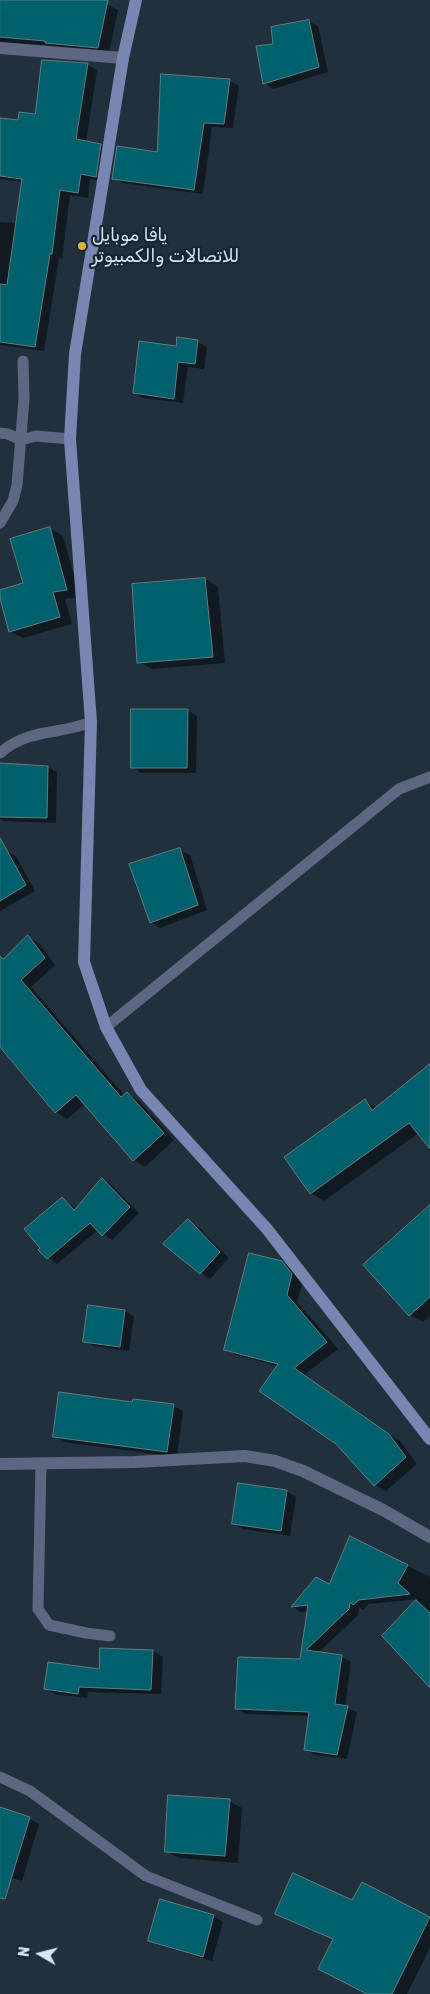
<!DOCTYPE html>
<html>
<head>
<meta charset="utf-8">
<style>
  body { margin:0 }
  #map { position:relative; width:430px; height:1994px; overflow:hidden; background:#20313d; font-family:Rubik,sans-serif }
  canvas { display:block }
  .north { position:absolute; left:15px; top:1929px; width:50px; height:50px; -webkit-text-stroke:4px #162733; paint-order:stroke; rotate:278deg; font-size:14px; font-weight:700; line-height:20px; text-align:center; color:#d9e4ec }
  .north::after { content:''; display:block; margin:auto; width:18px; height:22px; background:#d9e4ec; clip-path:polygon(50% 0,100% 100%,50% 72%,0 100%) }
</style>
</head>
<body>
<div id="map">
<canvas width="430" height="1994"></canvas>
<div class="north">N</div>
</div>
<script>
const g = document.querySelector('canvas').getContext('2d');
g.lineJoin = 'round';
function paint(path, color) { g.fillStyle = color; g.fill(path, 'evenodd'); }
function strokePath(path, color, width, dash) { g.strokeStyle = color; g.lineWidth = width; g.lineCap = dash ? 'butt' : 'round'; g.setLineDash(dash || []); g.stroke(path); }
function write(font, color, halo, rows, align = 'center') {
  g.font = font + ' Rubik,"Noto Sans Arabic",sans-serif'; g.lineWidth = 4.5; g.setLineDash([]); g.textBaseline = 'middle'; g.strokeStyle = halo; g.fillStyle = color; for (const [text, x, y, turn = 0] of rows) {
    g.save(); g.translate(x, y); g.rotate((+turn || 0) * Math.PI / 180); g.textAlign = isNaN(turn) ? turn : align; if (halo) g.strokeText(text, 0, 0); g.fillText(text, 0, 0); g.restore();
  }
}
paint(new Path2D(`
  M0,0H44L107,4L118,10L109,53L57,49L51,46L0,42Z
  M309,21L318,26L328,72L273,89L264,83L274,45Z
  M87,65L97,70L86,142L100,145L110,151L105,181L90,179L88,198L70,195L62,259L59,258L44,351L0,345V222L17,223L23,182L0,179V119L19,122L36,115Z
  M162,75L230,81L239,86L233,128L212,127L203,194L122,183L113,178L158,154Z
  M198,342L207,347L204,369L188,367L183,403L143,398L134,392L177,347Z
  M50,528L63,536L80,597L65,599L72,624L23,638L10,631L0,592L24,584Z
  M205,579L218,587L225,663L152,669L139,662Z
  M187,710L197,716L196,773H141L132,767Z
  M0,765L48,767L57,772L56,823L4,821L0,819Z
  M180,850L190,855L207,910L160,928L151,922Z
  M6,851L16,856L35,891L0,911V854Z
  M28,937L39,943L55,965L31,987L125,1096L127,1093L138,1100L174,1140L145,1167L134,1160L85,1104L67,1119L56,1112L0,1045V964Z
  M430,1066V1147L419,1133L324,1201L311,1193L286,1157L365,1101L377,1108Z
  M102,1179L112,1185L139,1213L112,1240L98,1230L57,1264L48,1258L62,1198L76,1209Z
  M430,1214V1316L423,1322L410,1315Z
  M188,1221L197,1226L229,1258L210,1279L164,1244Z
  M281,1262L293,1269L303,1282L297,1302L338,1349L304,1375L400,1441L417,1464L386,1491L375,1485L277,1366L236,1355L225,1349Z
  M125,1311L134,1316L129,1351L94,1346L85,1341Z
  M134,1404L174,1406L183,1411L177,1457L64,1442L54,1436Z
  M286,1491L296,1497L290,1536L243,1529L233,1524Z
  M350,1537L430,1577V1686L384,1636L418,1599L369,1604L363,1610L359,1607L358,1615L318,1653L342,1657L351,1662L345,1707L357,1712L347,1759L315,1755L305,1749L310,1716L246,1714L237,1709L301,1661L308,1611L301,1612L293,1607L329,1586Z
  M101,1649L153,1651L163,1657L161,1694L88,1692L87,1698L55,1694L45,1688L100,1670Z
  M229,1801L242,1808L238,1863L179,1858L166,1851Z
  M0,1809L30,1819L39,1824L22,1881L0,1874Z
  M362,1883L430,1919V1948L407,1994H368L334,1940L277,1913L353,1902Z
  M214,1916L223,1922L212,1961L159,1945L149,1940Z`), '#0007');
const building = new Path2D(`
  M0,0H108L98,48L45,43V41L0,37Z
  M309,20L319,67L263,84L256,46L273,44L271,27Z
  M42,60L88,63L76,139L101,144L96,177L81,174L78,193L60,190L52,254H50L35,347L0,342V284L7,285L22,179L0,176V118L18,120L19,112L35,114Z
  M161,74L230,79L224,124L204,123L194,190L112,179L117,146L157,152Z
  M177,337L198,340L195,364L178,362L174,399L133,393L139,341L176,346Z
  M50,527L67,590L53,592L60,617L9,632L0,598V590L23,583L10,539Z
  M205,578L213,657L137,663L132,584Z
  M131,709H188L187,768H131Z
  M0,763L48,766L47,818L0,817Z
  M0,838L26,885L0,901Z
  M180,848L198,905L150,923L129,864Z
  M28,935L45,958L21,980L121,1097L127,1092L164,1133L133,1161L76,1095L55,1113L0,1047V956L3,959Z
  M430,1064V1149L409,1123L310,1194L284,1157L365,1099L372,1110Z
  M102,1178L130,1207L102,1236L90,1223L47,1259L38,1250L40,1248L24,1229L62,1197L74,1210Z
  M430,1205V1297L409,1316L363,1265Z
  M188,1219L220,1252L200,1274L163,1244Z
  M249,1253L282,1261L292,1274L287,1295L327,1342L294,1368L389,1434L406,1457L374,1486L336,1444L259,1391L278,1364L224,1350Z
  M88,1305L125,1310L120,1347L83,1342Z
  M59,1392L132,1402L133,1399L174,1404L167,1452L53,1437Z
  M238,1483L287,1490L281,1531L232,1524Z
  M350,1536L408,1565L398,1583L410,1594L359,1600L353,1605L350,1602L349,1609L306,1650L342,1655L335,1704L348,1706L337,1755L304,1750L309,1712L235,1709L238,1657L300,1659L308,1605L291,1607L316,1577L329,1584Z
  M416,1600L430,1613V1688L382,1636Z
  M100,1648L153,1650L151,1690L79,1687L78,1694L44,1689L48,1662L99,1669Z
  M168,1795L230,1799L225,1856L165,1852Z
  M0,1807L30,1817L5,1899L0,1898Z
  M293,1873L352,1900L362,1882L430,1917L392,1994H367L318,1969L333,1939L275,1914Z
  M160,1899L214,1915L203,1957L148,1941Z`);
paint(building, '#00606c');
strokePath(building, '#637d82', 1);
strokePath(new Path2D(`
  M0,433L8,434L21,440L36,436L70,439
  M0,523L13,501L17,485L24,399L23,361
  M0,753C29,728 59,735 91,722
  M106,1027L399,789L430,777
  M41,1464L38,1609L49,1625L86,1633L110,1636
  M0,1777L30,1791L146,1876L257,1920`), '#5e6782', 11);
strokePath(new Path2D(`
  M0,48L123,58
  M0,1464L135,1462L245,1456L275,1461L303,1471L383,1510L430,1537`), '#5e6782', 12);
strokePath(new Path2D(`
  M136,0L123,58L75,354L70,439L91,722L84,962L106,1027L141,1090L267,1229L430,1439`), '#7787b1', 12);
for (const [x, y, r, color] of [
  [82,246,5,"#d8b434"]
]) { const dot = new Path2D(); dot.arc(x, y, r, 0, 2 * Math.PI); g.fillStyle = color; g.fill(dot); strokePath(dot, '#162733', 2); }
write('18px', '#d9e4ec', '#162733', [
  ["يافا موبايل",92,236],
  ["للاتصالات والكمبيوتر",92,257]
], 'left');
</script>
</body>
</html>
